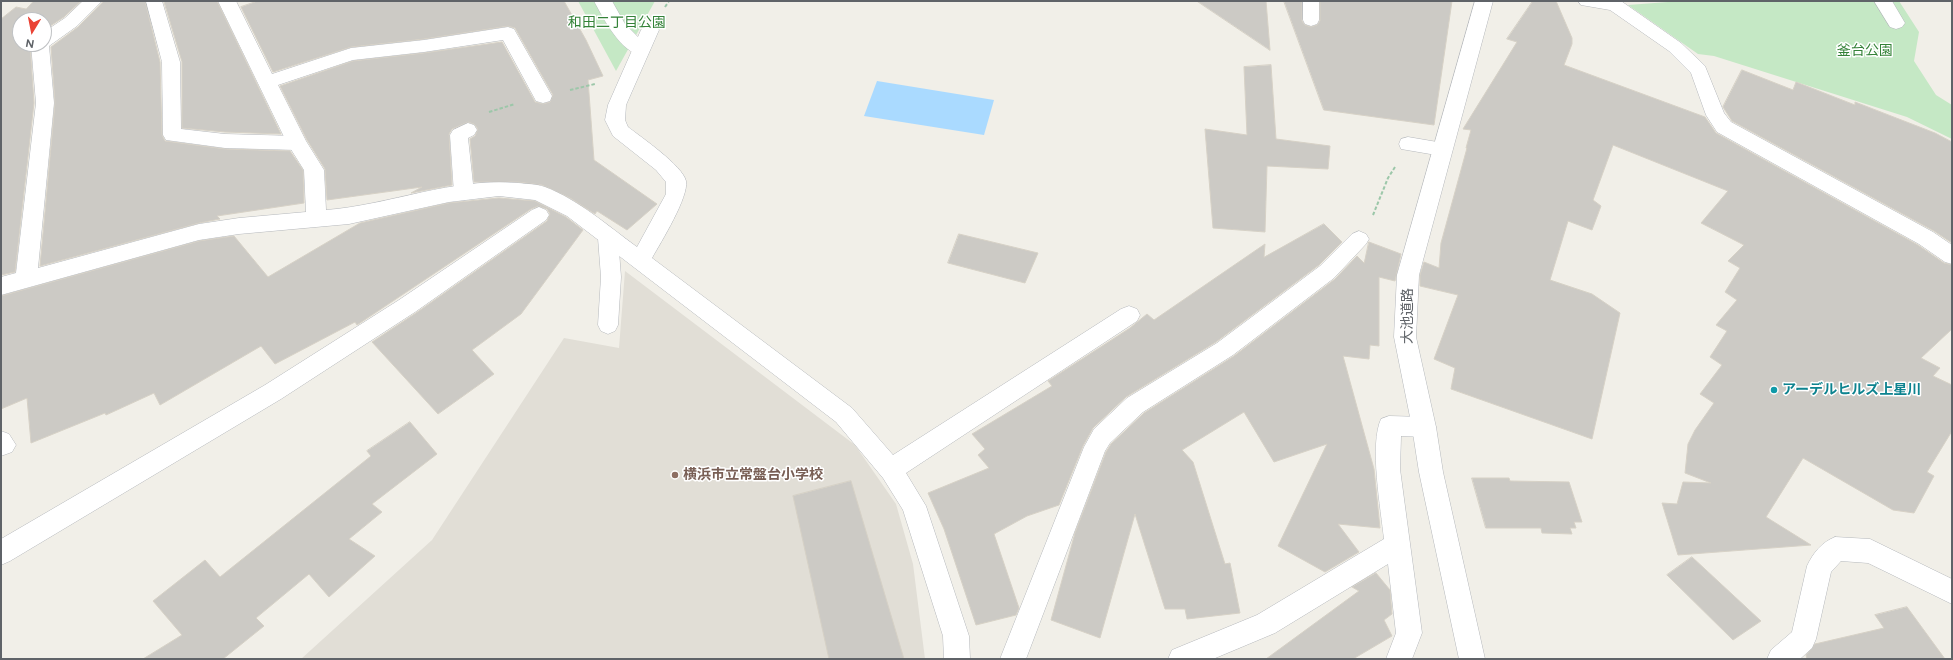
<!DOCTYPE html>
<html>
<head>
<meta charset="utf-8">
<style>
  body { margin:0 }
  #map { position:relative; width:1953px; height:660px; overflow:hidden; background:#f1efe8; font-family:Figtree,sans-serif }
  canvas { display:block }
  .frame { position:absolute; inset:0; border:2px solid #5f6368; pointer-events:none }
  .north { position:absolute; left:12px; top:12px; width:40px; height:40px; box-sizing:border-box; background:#fff; border:1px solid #bfc1c3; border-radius:50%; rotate:190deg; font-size:11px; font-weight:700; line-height:16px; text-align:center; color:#5f6368 }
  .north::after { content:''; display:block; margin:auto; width:14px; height:18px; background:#ea4335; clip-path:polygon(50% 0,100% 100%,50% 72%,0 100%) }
</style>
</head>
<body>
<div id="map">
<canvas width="1953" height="660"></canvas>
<div class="frame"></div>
<div class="north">N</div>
</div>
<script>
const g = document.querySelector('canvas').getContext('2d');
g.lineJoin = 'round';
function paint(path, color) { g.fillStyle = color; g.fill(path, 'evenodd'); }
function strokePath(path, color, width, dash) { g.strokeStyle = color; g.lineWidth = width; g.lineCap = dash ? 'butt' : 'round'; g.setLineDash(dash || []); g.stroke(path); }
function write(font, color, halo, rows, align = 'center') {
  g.font = font + ' Figtree,"Noto Sans JP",sans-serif'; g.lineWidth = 3; g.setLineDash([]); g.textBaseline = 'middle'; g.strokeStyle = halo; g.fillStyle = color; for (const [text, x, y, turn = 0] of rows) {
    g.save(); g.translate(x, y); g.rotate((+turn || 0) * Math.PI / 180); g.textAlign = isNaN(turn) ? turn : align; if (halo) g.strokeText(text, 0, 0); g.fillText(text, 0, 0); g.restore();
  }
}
paint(new Path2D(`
  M625,271L855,445L896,504L913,564L925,659H301L432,540L564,338L619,348Z`), '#e1ded6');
paint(new Path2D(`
  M578,1H655L616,71Z
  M1681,1H1899L1919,32L1914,61L1936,95L1952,105V139L1907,117L1714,56L1698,54L1628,5Z`), '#c5e8c5');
paint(new Path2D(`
  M877,81L994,100L984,135L864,116Z`), '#aadaff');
const building = new Path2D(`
  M34,1H81L64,17L44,30V20H20V44H30L34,103L15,272L1,275V19L16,7L26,9Z
  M104,1H145L160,62L162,135L165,141L225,149L290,151L303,170L304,203L217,216L220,219L199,223L40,266L55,103L51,47L78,27Z
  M164,1H217L281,134L225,132L182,128V62Z
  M258,1H564L586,40L603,76L588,80L594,160L657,204L627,230L597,211L595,214L570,198L542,185L518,182H474L470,139L475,136L478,129L474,124L468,122L452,129L449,134L452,185L411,193L422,187L327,200L325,169L307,140L280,86L353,61L424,53L502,42L535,102L543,104L550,102L553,95L515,28L508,26L424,39L351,47L273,72L241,7Z
  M1197,1H1266L1270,50Z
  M1284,1H1302V21L1305,25L1311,27L1317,25L1320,21V1H1452L1434,125L1324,110Z
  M1533,1H1556L1572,38V44L1564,65L1705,117L1716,133L1918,245L1944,263L1952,265V329L1921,358L1940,368L1933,376L1952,385V431L1927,472L1934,476L1914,513L1893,510L1803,458L1766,517L1811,545L1678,555L1662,503L1677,504L1683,482L1711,483L1685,473L1688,444L1695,430L1714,403L1700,394L1722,365L1710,357L1727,331L1716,325L1737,300L1725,292L1740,268L1728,261L1744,245L1701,223L1728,191L1613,145L1593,200L1601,206L1592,230L1568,221L1550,280L1592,294L1620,313L1592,439L1451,389L1455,368L1434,359L1458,295L1420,286V275L1424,262L1439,268L1441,243L1467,148H1466L1471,130L1463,129L1517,42L1507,39Z
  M1271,65L1276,139L1330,146L1328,169L1267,166L1265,232L1213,228L1205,129L1247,135L1244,67Z
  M1742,70L1793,90L1796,82L1855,105V102L1935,133L1952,142V243L1934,231L1732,121L1723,107Z
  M499,198L535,201L566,217L583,230L521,314L472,350L494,374L438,414L372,342L416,313L547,221L550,214L547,209L538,206L531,209L357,325L355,322L275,364L261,346L160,405L154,393L106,415L105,413L31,443L27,398L1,409V296L199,241L234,236L268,277L360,223L449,203Z
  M1324,224L1342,242L1319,265L1216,342L1126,397L1093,428L1083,446L1059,505L1027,516L994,534L1019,608L1016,615L976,625L944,529L928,493L989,468L978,455L985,449L972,434L1052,386L1048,381L1130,328L1147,314L1154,320L1265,244L1264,257Z
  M959,234L1038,253L1025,283L948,263Z
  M1369,242L1401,254L1395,281L1379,277V346L1370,345L1369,359L1343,356L1374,469L1380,528L1338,524L1359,552L1325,572L1278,546L1327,444L1274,462L1244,412L1182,450L1193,462L1225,564L1230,563L1240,613L1187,619L1185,609H1165L1135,514L1100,638L1051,620L1075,533L1106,452L1111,444L1144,413L1234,356L1335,279L1357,256L1364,263Z
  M410,422L437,454L372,504L382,512L349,539L375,556L329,597L309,574L256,618L264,626L223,659H143L182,635L153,601L205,560L220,577L371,456L367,451Z
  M1472,478H1509L1510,481L1569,482L1582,522H1574L1576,528H1570L1572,534L1542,533L1541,528H1486Z
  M851,481L904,659H829L793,496Z
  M1692,557L1761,621L1733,640L1667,575Z
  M1376,573L1390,590L1392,614L1384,620L1392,636L1353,659H1266L1359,591L1352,587Z
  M1907,607L1945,659H1807L1806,655L1815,644L1884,628L1875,615Z`);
paint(building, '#cccac5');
strokePath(building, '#d6d1c6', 1);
const service = new Path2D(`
  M146,1H162L180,62L181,129L225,134L297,136L304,138L306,143L304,148L297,150L225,148L166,140L163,135L162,62Z
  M1303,1H1319V20L1317,24L1311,26L1305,24L1303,20Z
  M468,123L474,125L477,130L474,135L468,138L474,193L471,198L464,200L457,198L454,193L450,135L453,130Z
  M1408,137L1449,144L1451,149L1449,154L1442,156L1401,149L1399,144L1401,139Z
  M608,230L615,233L618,238L621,277L618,325L615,331L608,334L601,331L598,325L601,277L598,238L601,233Z
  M1359,231L1366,234L1369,239L1366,244L1334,278L1233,355L1143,412L1110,443L1105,451L1026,659H1000L1084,447L1094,429L1127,398L1217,343L1320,266L1352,234Z`);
const pedestrian = new Path2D(`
  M594,1H612L625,24L647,46L650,50L647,54C625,61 603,18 594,1Z
  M1874,1H1892L1905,23L1902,27L1896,29L1890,27Z`);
const minor = new Path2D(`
  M83,1H102L77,26L49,46L54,103L38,268L199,224L239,218L306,212L304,170L287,143L218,1H236L272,74L351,48L424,40L508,27L514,29L552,96L550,101L543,103L536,101L503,40L424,52L353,60L278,85L306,141L324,170L326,210C390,205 453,177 518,183C527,184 537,184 545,187C579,200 608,226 637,247L666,194V182L656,170L613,136L605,120L608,105L641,30L644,26L650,24L656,26L659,30L626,105L625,120L628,127C641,137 683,166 686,181C689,197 661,242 652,258L852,408L893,455L1121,309L1129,306L1137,309L1140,315L1137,321L906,473L926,506L969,636L970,659H944L943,636L903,510L883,478L836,422L567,216L535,200L499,196L449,202L349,224L239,234L199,240L1,295V277L16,273L36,103L31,44H44V32L65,18Z
  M1578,1H1621L1681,43L1705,66L1724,113L1731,122L1933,232L1952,245V264L1945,262L1919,244L1717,132L1706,115L1691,73L1669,51L1610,10L1581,5Z
  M539,207L546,210L549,215L546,220L415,312L281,399L10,561L1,565V539L265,385L399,300L532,210Z
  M1389,416L1424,417L1432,420L1436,427L1432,434L1424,437L1401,436L1400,469L1422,633L1412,659H1386L1396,633L1388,564L1275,633L1213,659H1168L1172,650L1257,615L1384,539C1381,510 1369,444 1381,419Z
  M1,431L9,434L16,445L12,452L1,456Z
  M1835,537L1870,539L1952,579V604L1868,563L1841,561L1831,572L1816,639L1812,648L1800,659H1767L1771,650L1792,632L1807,566C1813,553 1822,542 1835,537Z`);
const tertiary = new Path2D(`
  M1475,1H1493L1419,275L1416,337L1436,427L1443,472L1485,659H1459L1419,472L1412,427L1394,337L1397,275Z`);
strokePath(service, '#b5b8bc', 1);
strokePath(pedestrian, '#b5b8bc', 1);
strokePath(minor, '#b5b8bc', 1);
strokePath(tertiary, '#b5b8bc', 1);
strokePath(new Path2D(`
  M665,7L669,1
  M570,90L595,84
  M489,112L515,104
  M1373,215L1388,178L1395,167`), '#9cc7a9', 2, [3.5, 2]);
paint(service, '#fff');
paint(pedestrian, '#fff');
paint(minor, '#fff');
paint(tertiary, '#fff');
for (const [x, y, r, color] of [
  [1774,390,4,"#0f9aa8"],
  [675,475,4,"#8d6e63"]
]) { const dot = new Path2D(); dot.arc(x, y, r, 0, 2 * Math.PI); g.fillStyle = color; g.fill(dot); strokePath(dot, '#fff', 1.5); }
write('14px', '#348238', '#fff', [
  ["和田二丁目公園",617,23],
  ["釜台公園",1865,51]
]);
write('14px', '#5f6368', '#fff', [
  ["大池道路",1408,316,-90]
]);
write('bold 14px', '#0d838f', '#fff', [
  ["アーデルヒルズ上星川",1782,390]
], 'left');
write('bold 14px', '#785e54', '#fff', [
  ["横浜市立常盤台小学校",683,475]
], 'left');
</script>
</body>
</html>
